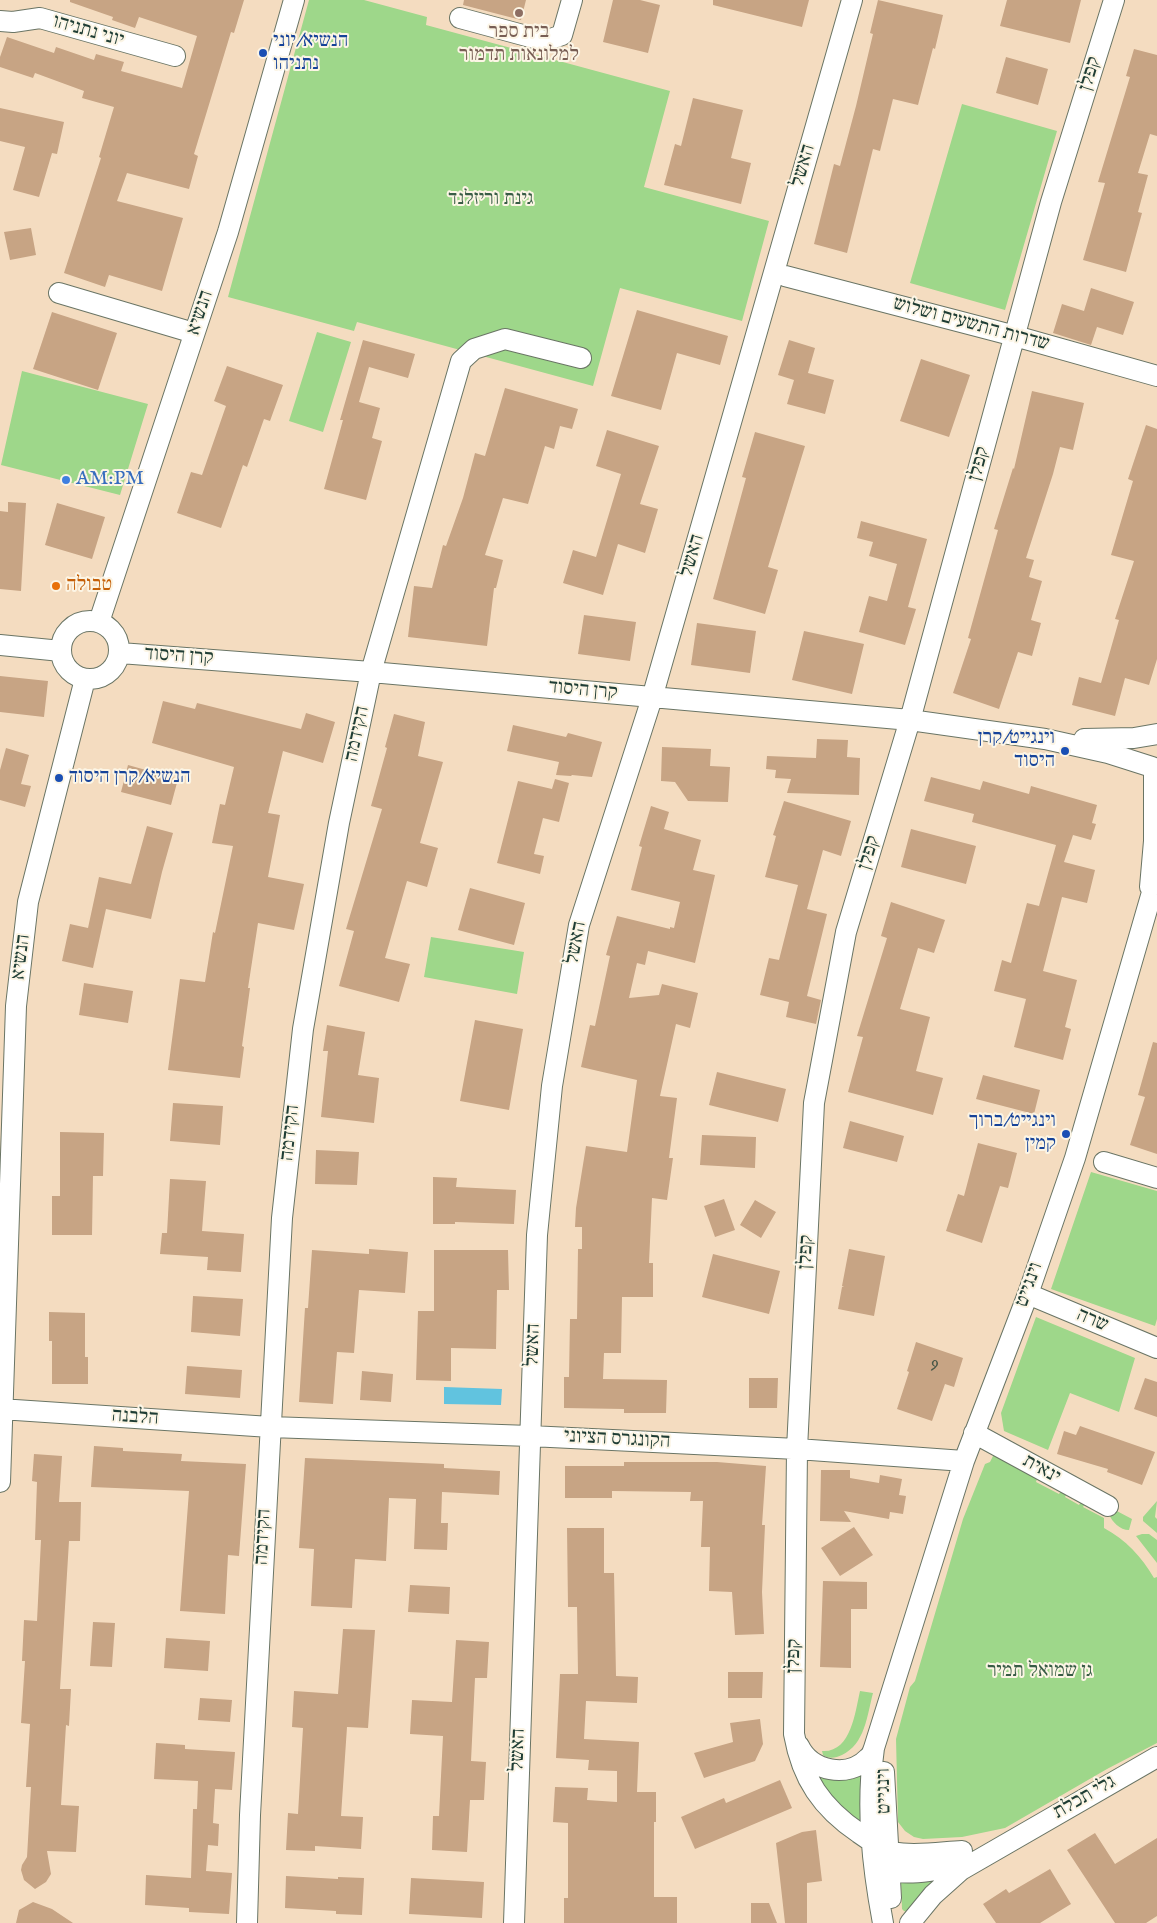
<!DOCTYPE html>
<html>
<head>
<meta charset="utf-8">
<style>
  body { margin:0 }
  canvas { display:block; background:#f4dcc0 }
</style>
</head>
<body>
<canvas width="1157" height="1923"></canvas>
<script>
const g = document.querySelector('canvas').getContext('2d');
g.lineJoin = 'round';
function paint(path, color) { g.fillStyle = color; g.fill(path, 'evenodd'); }
function strokePath(path, color, width, dash) { g.strokeStyle = color; g.lineWidth = width; g.lineCap = dash ? 'butt' : 'round'; g.setLineDash(dash || []); g.stroke(path); }
function write(font, color, halo, rows, align = 'center') {
  g.font = font + ' "IM FELL English","Frank Ruhl Libre",serif'; g.lineWidth = 4; g.setLineDash([]); g.textBaseline = 'middle'; g.strokeStyle = halo; g.fillStyle = color; for (const [text, x, y, turn = 0] of rows) {
    g.save(); g.translate(x, y); g.rotate((+turn || 0) * Math.PI / 180); g.textAlign = isNaN(turn) ? turn : align; if (halo) g.strokeText(text, 0, 0); g.fillText(text, 0, 0); g.restore();
  }
}
paint(new Path2D(`
  M309,0H364L427,17L426,25L670,91L644,187L769,221L742,321L620,288L593,386L357,322L354,331L228,297Z
  M962,104L1057,131L1005,310L910,283Z
  M317,332L351,342L323,432L289,421Z
  M22,371L148,404L120,495L1,465Z
  M431,937L524,952L517,994L424,977Z
  M1091,1172L1157,1191V1319L1155,1326L1051,1289Z
  M1036,1317L1135,1358L1119,1412L1070,1393L1048,1450L1004,1431L1001,1413Z
  M996,1455L1038,1476L1036,1482L1059,1494L1063,1488L1068,1491L1065,1497L1079,1505L1083,1498L1087,1500L1083,1507L1104,1518V1528C1126,1540 1141,1556 1154,1578L1157,1577V1743L1107,1769L1005,1828L962,1837L923,1839L914,1837L905,1831L898,1822L896,1739L910,1687L915,1681L963,1519L985,1464L990,1462L993,1456Z
  M1157,1501L1155,1517L1157,1519V1533L1143,1521V1517Z
  M1113,1509L1132,1519L1129,1530C1120,1530 1112,1522 1109,1514Z
  M1142,1534H1149L1157,1540V1563L1136,1536Z
  M860,1691L873,1693C867,1716 865,1744 842,1755C836,1758 828,1759 823,1755L822,1751C851,1753 855,1713 860,1691Z
  M864,1768L861,1823L847,1817L812,1771Z
  M941,1874L907,1912L904,1911L902,1909L901,1881Z`), '#9ed78a');
paint(new Path2D(`
  M444,1387L502,1389L501,1405L444,1404Z`), '#61c3df');
paint(new Path2D(`
  M70,0H244L234,33L231,32L194,154L198,156L189,189L127,173L117,201L183,218L162,291L109,275L105,287L64,273L101,158L99,157L114,107L82,98L84,91L35,73L33,78L0,67V57L7,37L54,53L56,47L94,60L96,54L124,62L121,71L182,88L197,36L139,17L135,28L112,20L113,17L70,2Z
  M464,0H526L521,20L463,5Z
  M613,0H640L660,5L648,53L603,42Z
  M713,0H809L802,27L713,5Z
  M878,0L943,15L935,49L933,48L918,105L893,99L880,151L873,149L847,253L814,244L834,164L840,166L856,106L873,34L870,33Z
  M1007,0H1081L1070,43L1000,26Z
  M1134,49L1157,55V136L1150,134L1138,173L1148,175L1138,212L1142,213L1126,272L1083,260L1105,183L1098,182L1130,77L1126,76Z
  M1006,57L1048,69L1038,105L996,93Z
  M693,98L743,110L731,158L751,163L741,204L664,185L675,144L681,146Z
  M0,108L64,122L57,154L52,153L39,197L13,190L25,147L0,141Z
  M31,228L36,255L10,260L4,232Z
  M1091,288L1134,302L1123,335L1097,327L1091,345L1053,333L1062,304L1084,311Z
  M637,310L728,336L720,365L677,353L661,410L611,396Z
  M52,312L117,333L98,390L33,369Z
  M363,340L415,354L408,378L369,367L359,402L380,408L372,438L382,441L366,500L324,489L343,420H340Z
  M789,340L815,348L808,373L834,380L825,414L787,404L794,380L778,375Z
  M921,359L970,375L949,437L900,421Z
  M227,366L283,385L270,421L264,419L247,467L243,465L221,528L177,513L191,472L202,475L226,406L214,401Z
  M505,388L578,409L572,429L560,426L554,449L545,446L528,504L503,498L485,555L503,560L496,588H494L487,646L408,637L414,586L432,588L443,545L446,546L463,498L475,453L485,456Z
  M1032,391L1084,403L1073,450L1060,447L1053,474L1026,558L1034,560L1029,577L1042,581L1031,620L1041,623L1032,656L1018,652L999,709L953,693L971,639L968,638L998,530L994,529L1013,468L1014,469Z
  M1146,425L1157,429V659L1149,685L1125,678L1115,716L1072,705L1079,677L1101,683L1119,620L1115,619L1134,561L1111,555L1133,481L1128,479Z
  M607,430L659,446L640,504L658,509L645,553L618,544L603,595L563,583L573,550L596,557L621,474L596,466Z
  M755,432L805,446L768,567L778,570L765,614L713,599L746,478L742,477Z
  M8,502L26,503L21,591L0,589V511L8,512Z
  M57,503L105,517L92,559L45,545Z
  M861,521L927,539L908,607L916,609L905,645L859,632L869,596L887,601L897,564L869,556L873,542L857,538Z
  M584,615L636,622L630,661L578,654Z
  M697,623L756,631L750,673L691,665Z
  M804,631L864,644L852,694L792,680Z
  M0,676L48,681L44,717L0,712Z
  M163,701L195,709L197,703L301,729L306,713L335,722L323,763L283,751L268,813L280,815L268,877L304,884L294,930L258,923L248,988H250L242,1046L244,1047L240,1078L168,1070L180,979L205,982L213,932L215,933L233,846L212,843L220,804L225,805L234,767L152,743Z
  M394,714L425,722L418,756L443,762L420,843L438,848L427,887L407,881L385,958L410,964L399,1002L339,986L354,931L346,929L382,809L371,806L387,748L385,747Z
  M513,725L566,737L568,733L602,742L592,777L572,775L571,776L556,775L559,762L507,751Z
  M817,739L848,740L847,757L860,758L859,795L787,793L791,779L775,778L776,770L766,769L767,756L816,758Z
  M662,747L711,749L710,766L730,767L728,802L688,801L675,782L661,781Z
  M6,748L29,755L21,784L31,786L25,807L0,800V770Z
  M128,765L178,779L171,805L121,792Z
  M931,777L980,790L983,781L1029,794L1031,786L1097,805L1092,823L1096,824L1091,840L1073,835L1064,862L1095,870L1087,903L1062,897L1043,971L1077,980L1065,1027L1071,1029L1063,1060L1014,1047L1026,999L994,991L1002,960L1011,963L1027,903L1039,906L1056,845L972,822L974,814L924,801Z
  M555,779L569,783L559,822L543,818L534,854L544,856L540,874L497,863L518,781L552,789Z
  M784,801L851,821L841,856L823,850L807,909L827,914L807,996L821,1000L816,1024L786,1017L789,1002L760,995L769,958L779,960L798,885L765,877L776,836L773,835Z
  M651,806L669,812L664,829L701,840L693,870L715,875L695,963L648,951L645,965L637,963L629,998L659,995L662,984L698,993L690,1028L676,1024L660,1096L677,1098L669,1158H673L667,1200L652,1198L649,1263H653V1297H622L621,1353H604L603,1379L667,1380L666,1413H624V1409L564,1408V1377H569L570,1319H577L578,1249H582V1227H575L576,1208L586,1146L627,1152L637,1080L581,1067L590,1025L595,1026L610,956L606,955L617,916L670,929V927L674,928L680,902L631,890L642,847L639,846Z
  M147,826L173,833L162,872L151,919L106,909L93,968L62,961L70,924L88,928L99,877L131,884Z
  M911,829L976,846L966,884L901,867Z
  M470,888L525,903L514,945L458,930Z
  M891,902L945,920L934,953L918,948L900,1009L930,1017L916,1071L943,1078L933,1115L848,1092L863,1037L857,1036L887,938L881,936Z
  M84,983L133,991L128,1023L79,1015Z
  M475,1020L523,1029L509,1110L460,1101Z
  M327,1025L365,1032L358,1075L379,1078L374,1123L321,1117L328,1051H323Z
  M1153,1042L1157,1043V1154L1130,1145L1145,1097L1138,1095Z
  M717,1072L786,1089L778,1122L709,1105Z
  M983,1075L1040,1090L1034,1114L976,1099Z
  M173,1103L223,1106L220,1145L170,1141Z
  M850,1121L904,1136L897,1162L843,1148Z
  M60,1132L104,1133L103,1176H93L92,1235H52V1196H60Z
  M702,1135L756,1137L755,1168L700,1165Z
  M978,1143L1017,1153L1008,1188L1000,1186L982,1243L946,1231L958,1194L964,1196Z
  M316,1150L359,1152L357,1185L315,1184Z
  M433,1177L457,1178L456,1187L516,1190L514,1224L455,1222V1224H433Z
  M170,1179L206,1181L202,1231L244,1234L241,1272L207,1270L208,1257L160,1254L162,1233H167Z
  M724,1199L735,1230L715,1237L704,1206Z
  M755,1200L776,1212L761,1238L740,1225Z
  M369,1249L408,1252L405,1293L359,1290L354,1353L337,1352L333,1404L299,1402L305,1308H308L312,1250L369,1254Z
  M849,1249L885,1256L874,1316L838,1309L842,1287H844L842,1286Z
  M434,1250H508L509,1290H497L496,1349L451,1348V1381L416,1380L418,1311H434Z
  M713,1254L780,1271L769,1314L702,1297Z
  M193,1296L243,1299L240,1336L191,1332Z
  M49,1312L85,1313V1357H88V1384H52V1341H49Z
  M916,1342L963,1358L954,1387L945,1384L932,1421L897,1409L909,1372L907,1371Z
  M187,1366L242,1370L240,1398L185,1394Z
  M362,1371L393,1374L391,1402L360,1400Z
  M749,1378H778L777,1408H749Z
  M1145,1378L1157,1382V1417L1134,1409Z
  M1080,1426L1155,1452L1142,1485L1107,1472L1108,1469L1057,1454L1064,1431L1076,1435Z
  M94,1446L123,1448V1451L182,1454L181,1461L246,1464L239,1556L228,1555L225,1614L180,1611L189,1491L91,1487Z
  M34,1454L62,1456L59,1502H81L80,1541H69L60,1689H71L69,1726L66,1725L61,1805L79,1806L76,1852L47,1851L51,1874L46,1882L35,1889L24,1880L21,1870L22,1865L27,1857L31,1787H26L30,1724L21,1723L25,1661H22L24,1620L37,1621L41,1540H35L37,1482L32,1481Z
  M305,1458L444,1464V1468L500,1471L499,1495L442,1492L441,1523H448L447,1550L414,1549L416,1499L389,1498L386,1561L355,1559L352,1608L311,1606L314,1549L299,1548Z
  M624,1462H717L766,1466L762,1525H765L762,1592L764,1634L735,1635L732,1592L709,1591L710,1547H701L703,1501H690L691,1492L612,1491V1498H565V1466H624Z
  M821,1470H850V1478L879,1483L880,1475L902,1479L899,1495L906,1496L903,1514L890,1512L889,1519L844,1511L851,1522L820,1521Z
  M854,1527L873,1555L840,1576L821,1548Z
  M567,1528H604V1573H614L616,1676L638,1677L637,1703L586,1701L584,1739L639,1742L637,1792H656V1822H654V1897H677V1923H564V1898H568V1823L553,1822L555,1787L588,1788L587,1800L617,1802V1771L588,1770L589,1760L556,1758L560,1674H578L577,1607H568Z
  M823,1581L867,1582V1609H851V1668L820,1667Z
  M410,1585L450,1587L449,1614L408,1612Z
  M93,1622L115,1623L112,1667L90,1666Z
  M343,1629L375,1630L368,1728L347,1727L341,1816L363,1817L361,1849L315,1846V1851L286,1850L288,1813L298,1814L303,1728L292,1727L294,1691L338,1694Z
  M166,1638L210,1641L208,1671L164,1668Z
  M456,1640L489,1642L487,1678H475L471,1761L486,1762L484,1800H470L467,1852L432,1850L433,1816H439L443,1736L410,1734L412,1700L452,1702Z
  M728,1672H763L762,1698H728Z
  M200,1698L232,1700L230,1722L198,1720Z
  M760,1719L763,1744L755,1761L704,1778L694,1753L733,1742L730,1723Z
  M156,1743L185,1745V1749L235,1752L232,1790L215,1789L213,1823L219,1824L218,1846L208,1845L206,1871L232,1873L229,1914L189,1912V1908L145,1905L146,1875L191,1878L193,1809H197L198,1781L154,1779Z
  M780,1780L792,1808L695,1849L681,1817L724,1798L726,1803Z
  M816,1830L822,1881L807,1883V1923H785L776,1843L802,1832Z
  M1095,1833L1115,1864L1157,1838V1916L1146,1923H1115L1067,1850Z
  M1050,1869L1071,1904L1040,1923H996L983,1904L1006,1889L1009,1893Z
  M286,1876L338,1879V1877L364,1878L362,1915L336,1914V1911L285,1908Z
  M411,1878L484,1882L482,1918L409,1914Z
  M33,1902L52,1909L73,1923H16L19,1910Z
  M751,1903H769L777,1923H751Z`), '#c7a484');
const minor = new Path2D(`
  M460,18L545,41L562,35L572,0
  M0,21L13,22L40,18L175,56
  M785,276L1015,336L1157,376
  M59,293L194,333
  M61 650a29 29 0 1 1 58 0a29 29 0 1 1-58 0Z
  M99,622L228,232L294,0
  M0,645L61,651
  M120,653L371,672L910,720L1045,739L1108,753L1152,767
  M1084,739L1134,738L1157,734
  M1150,887L1154,841V771
  M1104,1162L1157,1178
  M1028,1294L1157,1348
  M0,1409L270,1427L530,1436L797,1449L964,1461
  M974,1433L1108,1506
  M0,1482L16,1006L28,902L85,679
  M799,1746C811,1771 848,1779 868,1758C871,1756 873,1751 874,1748
  M884,1772L891,1898
  M962,1851C942,1852 912,1857 893,1852C881,1848 870,1841 859,1833C822,1808 802,1779 794,1734L797,1449L814,1103L846,932L910,720L1051,202L1114,0
  M882,1859C885,1863 888,1868 892,1870C904,1877 953,1868 966,1863
  M247,1923L250,1815L282,1218L303,1029L339,823L371,672L461,361L474,349L505,339L581,358
  M514,1923L537,1235L552,1086L579,925L652,698L852,0
  M883,1923C872,1865 866,1807 874,1748L964,1461L1028,1294L1075,1158L1157,875
  M910,1923L933,1895L961,1870L1157,1757`);
strokePath(minor, '#6a7565', 22);
strokePath(minor, '#fff', 20);
for (const [x, y, r, color] of [
  [519,13,5,"#8d6e63"],
  [263,53,5,"#1a4fb4"],
  [66,480,5,"#3f7fe0"],
  [56,586,5,"#e8710a"],
  [1065,751,5,"#1a4fb4"],
  [59,778,5,"#1a4fb4"],
  [1066,1134,5,"#1a4fb4"]
]) { const dot = new Path2D(); dot.arc(x, y, r, 0, 2 * Math.PI); g.fillStyle = color; g.fill(dot); strokePath(dot, '#fcf5e5', 2); }
write('18px', '#495748', null, [
  ["9",935,1364]
]);
write('20px', '#1f3d34', '#fcf5e5', [
  ["יוני נתניהו",88,32,16],
  ["קפלן",1091,74,-73],
  ["האשל",804,166,-74],
  ["הנשיא",201,313,-72],
  ["שדרות התשעים ושלוש",971,325,15],
  ["קפלן",980,464,-75],
  ["האשל",693,556,-74],
  ["קרן היסוד",179,657,4],
  ["קרן היסוד",583,691,5],
  ["הקידמה",358,734,-78],
  ["קפלן",870,853,-73],
  ["האשל",577,943,-79],
  ["הנשיא",22,957,-83],
  ["הקידמה",291,1133,-84],
  ["קפלן",807,1252,-87],
  ["וינגייט",1030,1285,-70],
  ["שרה",1092,1321,23],
  ["האשל",534,1345,-88],
  ["הלבנה",135,1418,4],
  ["הקונגרס הציוני",617,1440,3],
  ["ינאית",1041,1470,29],
  ["הקידמה",264,1537,-87],
  ["קפלן",795,1656,-89],
  ["האשל",519,1750,-88],
  ["וינגייט",885,1791,-91],
  ["גלי תכלת",1085,1798,-30]
]);
write('20px', '#785e54', '#fcf5e5', [
  ["בית ספר",519,33],
  ["למלונאות תדמור",519,56]
]);
write('20px', '#164399', '#fcf5e5', [
  ["הנשיא/יוני",273,42],
  ["נתניהו",273,65],
  ["וינגייט/קרן",1055,739,"right"],
  ["היסוד",1055,762,"right"],
  ["הנשיא/קרן היסוד",69,778],
  ["וינגייט/ברוך",1056,1122,"right"],
  ["קמין",1056,1145,"right"]
], 'left');
write('20px', '#385c45', '#fcf5e5', [
  ["גינת וריזלנד",491,200],
  ["גן שמואל תמיר",1040,1672]
]);
write('20px', '#366cbe', '#fcf5e5', [
  ["AM:PM",76,480]
], 'left');
write('20px', '#c56008', '#fcf5e5', [
  ["טבולה",66,586]
], 'left');
</script>
</body>
</html>
